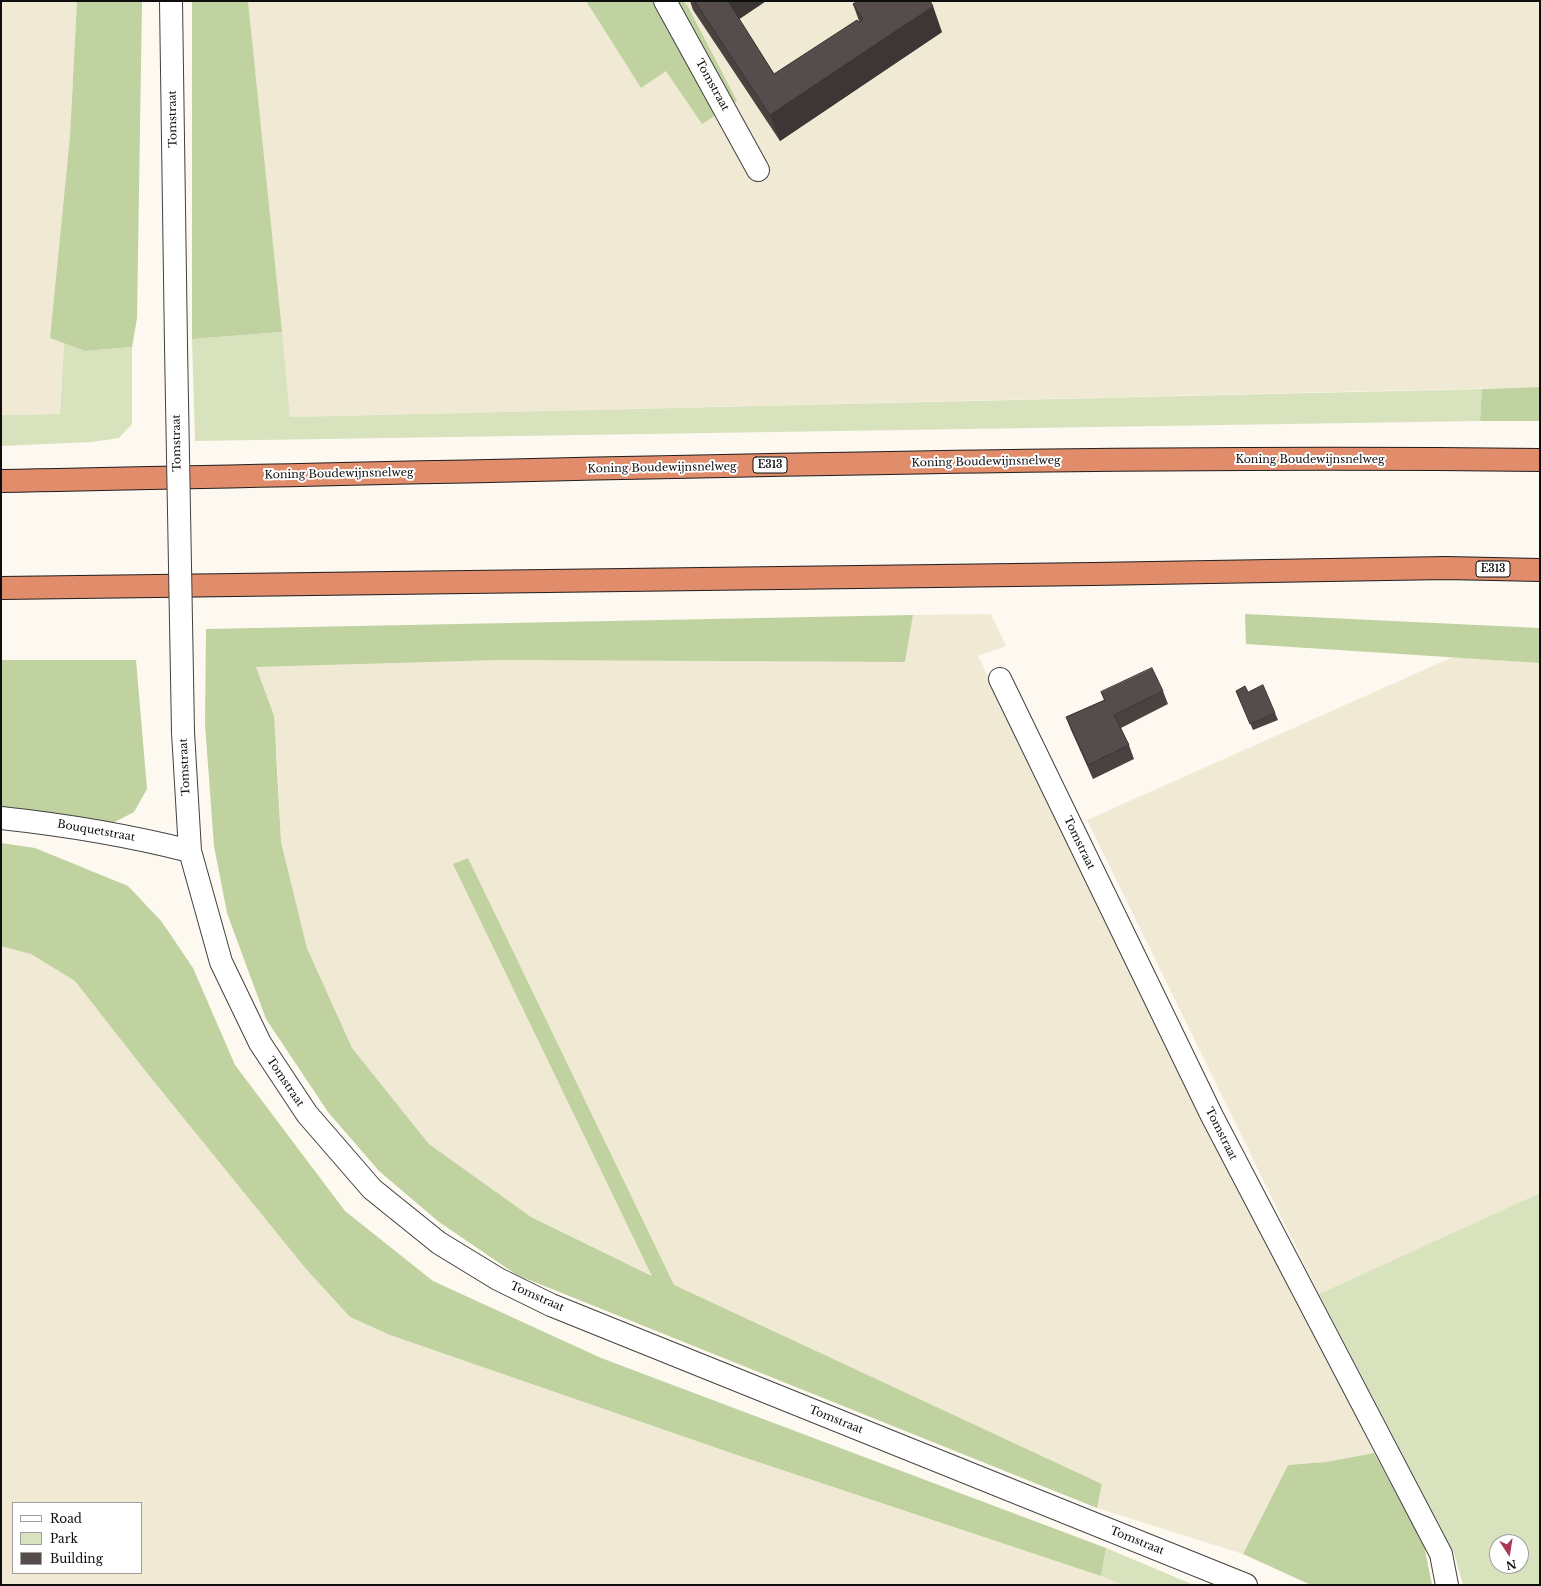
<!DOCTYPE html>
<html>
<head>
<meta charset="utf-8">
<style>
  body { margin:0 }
  #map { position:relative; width:1541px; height:1586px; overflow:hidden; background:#fdf8f0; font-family:"Libre Baskerville",serif }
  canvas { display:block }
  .frame { position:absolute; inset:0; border:2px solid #0e0e0e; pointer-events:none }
  .legend { position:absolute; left:12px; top:1502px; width:130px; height:72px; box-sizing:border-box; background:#fff; border:1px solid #9f9f9f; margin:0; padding:5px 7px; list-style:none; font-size:12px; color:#0e0e0e }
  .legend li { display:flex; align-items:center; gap:8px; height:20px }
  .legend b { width:20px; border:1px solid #9f9f9f }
  .north { position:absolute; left:1489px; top:1534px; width:40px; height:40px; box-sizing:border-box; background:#fff; border:1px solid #9f9f9f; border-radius:50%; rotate:168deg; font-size:11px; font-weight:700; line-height:16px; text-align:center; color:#0e0e0e }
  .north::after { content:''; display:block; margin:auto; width:14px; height:18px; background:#ab3852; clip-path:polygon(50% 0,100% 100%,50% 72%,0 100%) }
</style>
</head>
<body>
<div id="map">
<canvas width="1541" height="1586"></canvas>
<div class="frame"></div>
<ul class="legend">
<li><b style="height:5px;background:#fff"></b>Road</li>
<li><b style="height:11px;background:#d8e3be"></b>Park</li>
<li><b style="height:11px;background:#554d4b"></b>Building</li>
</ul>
<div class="north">N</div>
</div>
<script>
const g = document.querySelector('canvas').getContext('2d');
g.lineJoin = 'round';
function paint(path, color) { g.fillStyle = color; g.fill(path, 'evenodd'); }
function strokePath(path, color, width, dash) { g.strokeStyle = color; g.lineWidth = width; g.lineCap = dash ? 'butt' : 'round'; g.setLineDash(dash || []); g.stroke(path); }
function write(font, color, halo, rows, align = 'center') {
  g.font = font + ' "Libre Baskerville",serif'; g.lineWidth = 4; g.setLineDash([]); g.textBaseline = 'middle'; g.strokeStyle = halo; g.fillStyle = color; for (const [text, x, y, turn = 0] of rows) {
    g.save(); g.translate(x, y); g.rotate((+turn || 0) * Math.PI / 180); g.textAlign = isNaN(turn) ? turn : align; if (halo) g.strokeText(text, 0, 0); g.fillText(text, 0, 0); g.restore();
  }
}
paint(new Path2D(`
  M1,1H77L70,136L50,338L64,343L60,414L1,415Z
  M248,1H586L641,88L665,71L687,5L683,1H1540V387L290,417Z
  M991,614L1006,646L978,656L1374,1453L1326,1462L1288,1465L1243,1554L1097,1508L1102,1484L653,1276L531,1217L429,1144L352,1048L307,948L281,842L277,757L256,667L500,660L905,662L913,615Z
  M1453,657L1540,663V1193L1319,1294L1087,820Z
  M1,946L31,954L75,981L147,1073L306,1269L350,1317L390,1335L737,1455L1101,1576L1123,1585H1ZM13,1503H141V1573H13Z`), '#f0e9d3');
paint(new Path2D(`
  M282,332L290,417L1482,389L1480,421L195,441L192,339Z
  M64,343L85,351L132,347V424L119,438L92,442L1,446V415L60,414Z
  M1540,1193V1585H1463L1454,1553L1319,1294ZM1497,1542H1521V1566H1497Z
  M1106,1548L1194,1585H1123L1101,1576Z`), '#d8e3be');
paint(new Path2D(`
  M77,1H142L137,318L132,347L85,351L50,338L70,136Z
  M192,1H248L282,332L192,339Z
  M586,1H683L687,5L737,101L702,124L666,71L641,88Z
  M1540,387V421H1480L1482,389Z
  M1245,614L1540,628V663L1246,644Z
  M913,615L905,662L500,660L256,667L274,716L281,842L307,948L352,1048L429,1144L531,1217L652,1276L453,864L468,858L674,1285L1102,1484L1097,1508L517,1275L439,1222L379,1171L328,1112L266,1019L227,913L214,846L205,724L206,629Z
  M1,660H136L147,789L134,812L107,826L1,814Z
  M1,843L35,848L128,886L162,922L193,968L235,1065L345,1211L433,1281L601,1358L1106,1548L1101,1576L737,1455L390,1335L350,1317L306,1269L147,1073L75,981L31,954L1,946Z
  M1374,1453L1424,1545L1432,1585H1311L1243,1554L1288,1465L1326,1462Z`), '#bfd29f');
const street = new Path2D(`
  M171,1L176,346
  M665,1L758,170
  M1000,679L1212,1116L1441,1554L1447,1585
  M183,732L190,851L221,962L260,1043L307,1114L372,1189L439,1243L498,1279L551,1305L1246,1585
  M1,818C66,825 127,835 190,851`);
const highway = new Path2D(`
  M1,481C514,472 1027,454 1540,460
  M1,588L1093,574L1446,568L1540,570`);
strokePath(street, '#414141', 24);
strokePath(highway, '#1f1f1f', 24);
strokePath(street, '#fff', 22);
strokePath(highway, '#e18c6a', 22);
const streetBridge = new Path2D(`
  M176,346L183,732`);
strokePath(streetBridge, '#414141', 24, []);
strokePath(streetBridge, '#fff', 22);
paint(new Path2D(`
  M690,1H766L739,19L774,74L859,21L853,4L942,32L780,141L693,10Z
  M1163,691L1168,704L1121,728L1129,745L1134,759L1093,779L1071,730L1066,717L1104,700L1101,692Z
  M1236,691L1248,692L1275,713L1278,720L1253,730Z`), '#494240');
paint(new Path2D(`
  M727,1H766L735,22Z
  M933,6L942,32L780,141L770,115Z`), '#3c3634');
const building = new Path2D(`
  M695,1H728L774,74L857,20L859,22L863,19L853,4L857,1H930L933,6L770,115Z
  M1152,668L1163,691L1114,715L1129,745L1088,765L1066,717L1105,700L1101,692Z
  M1263,685L1275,713L1250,724L1236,691L1245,686L1248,692Z`);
paint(building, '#554d4b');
strokePath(building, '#3c3634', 1);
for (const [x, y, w] of [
  [770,465,34],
  [1493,569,34]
]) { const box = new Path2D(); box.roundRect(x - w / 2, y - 8, w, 16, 3); g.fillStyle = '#fff'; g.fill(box); strokePath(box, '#0e0e0e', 1); }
write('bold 10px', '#0e0e0e', null, [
  ["E313",770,465],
  ["E313",1493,569]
]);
write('11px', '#0e0e0e', '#fff', [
  ["Tomstraat",712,85,61],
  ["Tomstraat",173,119,-91],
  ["Tomstraat",177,443,-91],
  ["Koning Boudewijnsnelweg",1310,460],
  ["Koning Boudewijnsnelweg",986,462,-1],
  ["Koning Boudewijnsnelweg",662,468,-1],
  ["Koning Boudewijnsnelweg",339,474,-1],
  ["Tomstraat",185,767,-93],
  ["Bouquetstraat",96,831,10],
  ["Tomstraat",1079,843,64],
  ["Tomstraat",285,1082,56],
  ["Tomstraat",1221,1134,63],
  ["Tomstraat",537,1297,24],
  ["Tomstraat",836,1420,22],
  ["Tomstraat",1137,1541,22]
]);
</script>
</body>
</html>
